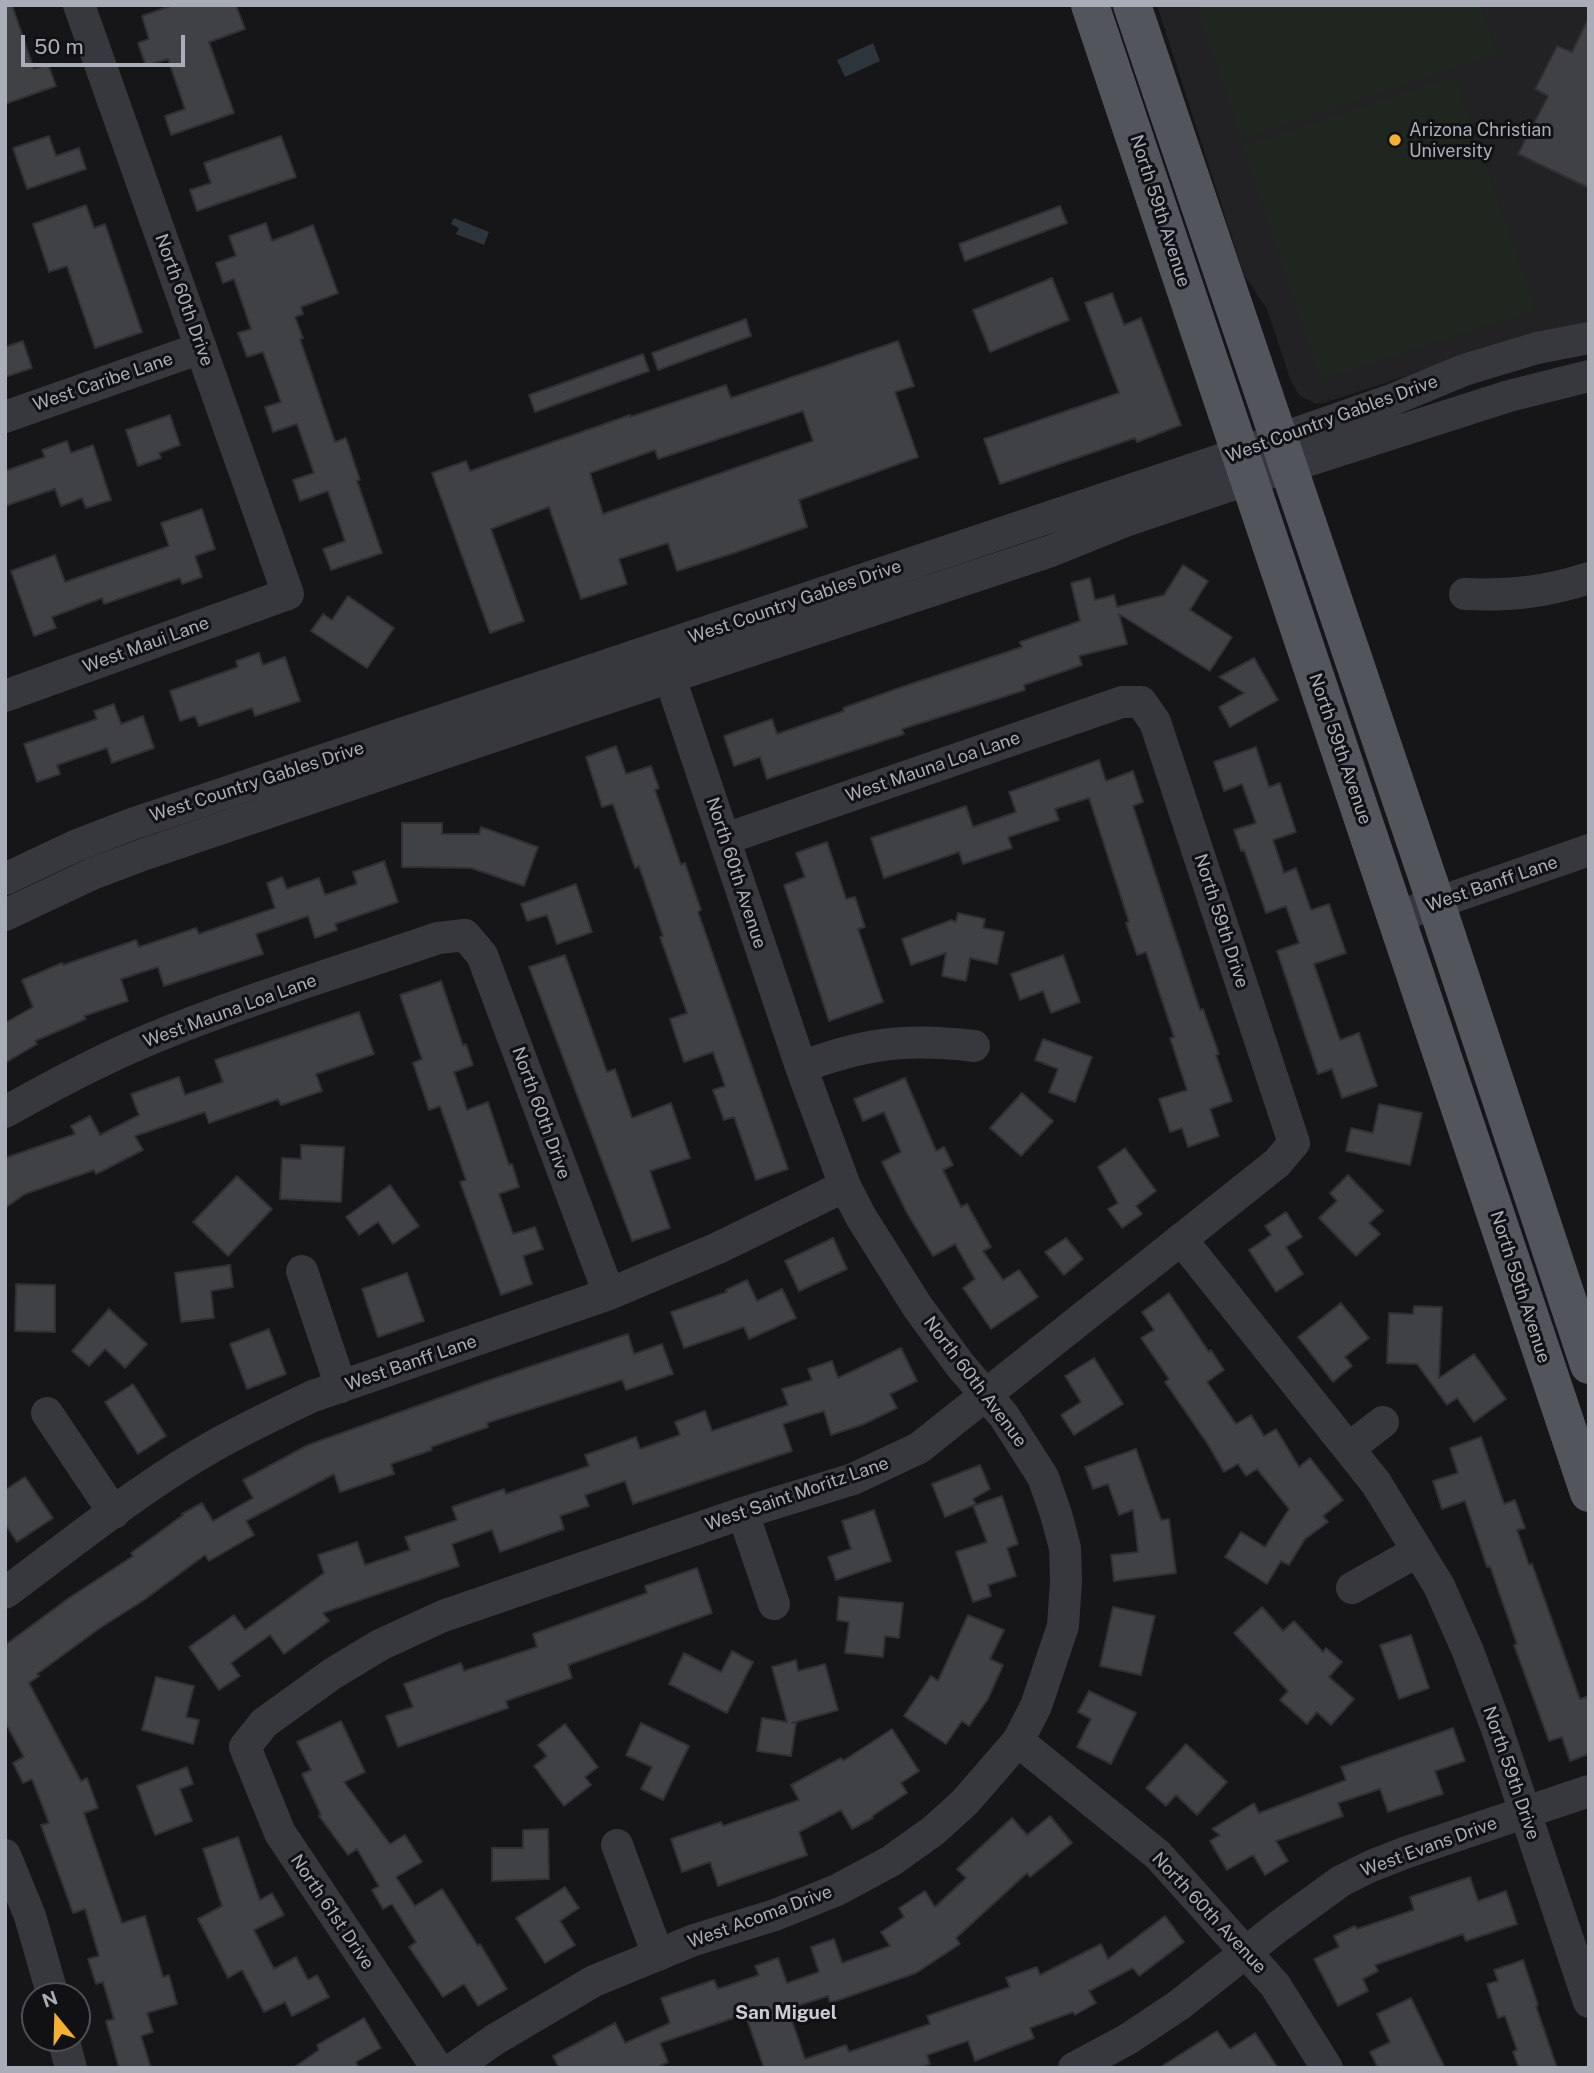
<!DOCTYPE html>
<html>
<head>
<meta charset="utf-8">
<style>
  body { margin:0 }
  #map { position:relative; width:1594px; height:2073px; overflow:hidden; background:#161618; font-family:"Public Sans",sans-serif }
  canvas { display:block }
  .frame { position:absolute; inset:0; border:7px solid #a8adb8; pointer-events:none }
  .north { position:absolute; left:21px; top:1982px; width:70px; height:70px; box-sizing:border-box; background:#111113; border:2px solid #4d4f55; border-radius:50%; rotate:341deg; font-size:19px; font-weight:700; line-height:28px; text-align:center; color:#a8adb8 }
  .north::after { content:''; display:block; margin:auto; width:24px; height:32px; background:#f2b134; clip-path:polygon(50% 0,100% 100%,50% 72%,0 100%) }
  .scale { position:absolute; left:21px; top:35px; width:164px; height:32px; box-sizing:border-box; border:4px solid #a8adb8; border-top:0; padding-left:9px; font-size:21px; line-height:24px; white-space:nowrap; color:#a8adb8; -webkit-text-stroke:5px #111113; paint-order:stroke }
</style>
</head>
<body>
<div id="map">
<canvas width="1594" height="2073"></canvas>
<div class="frame"></div>
<div class="north">N</div>
<div class="scale">50 m</div>
</div>
<script>
const g = document.querySelector('canvas').getContext('2d');
g.lineJoin = 'round';
function paint(path, color) { g.fillStyle = color; g.fill(path, 'evenodd'); }
function strokePath(path, color, width, dash) { g.strokeStyle = color; g.lineWidth = width; g.lineCap = dash ? 'butt' : 'round'; g.setLineDash(dash || []); g.stroke(path); }
function write(font, color, halo, rows, align = 'center') {
  g.font = font + ' "Public Sans",sans-serif'; g.lineWidth = 6; g.setLineDash([]); g.textBaseline = 'middle'; g.strokeStyle = halo; g.fillStyle = color; for (const [text, x, y, turn = 0] of rows) {
    g.save(); g.translate(x, y); g.rotate((+turn || 0) * Math.PI / 180); g.textAlign = isNaN(turn) ? turn : align; if (halo) g.strokeText(text, 0, 0); g.fillText(text, 0, 0); g.restore();
  }
}
paint(new Path2D(`
  M1157,5H1589V325L1532,335L1327,402L1316,404L1299,395L1290,379L1267,309L1244,275Z`), '#222225');
paint(new Path2D(`
  M1196,5H1480L1497,54L1241,139Z
  M1454,76L1536,310L1321,380L1243,146Z`), '#1e261f');
paint(new Path2D(`
  M873,43L880,61L845,77L837,60Z
  M454,218L489,232L484,245L456,234L459,228L451,224Z`), '#2c353c');
const building = new Path2D(`
  M5,5H12L34,69L48,64L56,86L5,104Z
  M173,5H236L245,29L209,42L234,113L171,135L165,116L185,109L168,59L146,66L138,43L149,39L142,16Z
  M1589,17V188L1518,154L1548,96L1535,89L1557,46L1572,52Z
  M49,136L56,156L79,148L86,169L27,189L13,148Z
  M281,136L296,177L197,211L190,190L211,183L204,163Z
  M86,205L94,228L105,224L142,332L95,348L67,266L49,272L33,224Z
  M1060,206L1067,223L965,261L959,244Z
  M266,223L272,241L313,225L338,293L301,307L303,314L295,317L303,338L300,339L335,442L346,438L360,480L357,481L382,553L331,570L323,549L345,541L328,491L300,501L293,480L314,473L297,424L273,432L265,407L281,402L263,352L247,357L238,333L251,329L234,279L223,283L216,263L236,256L229,236Z
  M1052,278L1069,320L990,352L973,310Z
  M1112,293L1124,325L1141,318L1181,425L1137,442L1135,438L1000,484L984,439L1119,393L1085,303Z
  M746,319L751,336L658,370L652,353Z
  M23,341L32,368L5,377V347Z
  M898,341L914,386L895,392L918,457L799,500L807,527L734,553L677,571L668,543L619,559L627,584L581,599L549,507L491,529L524,621L490,633L432,473L466,461L470,471L630,415V417L726,385L731,398ZM803,411L813,441L603,514L590,473L655,450L658,459Z
  M643,354L649,371L535,412L529,395Z
  M170,415L180,445L159,453L161,458L138,466L126,430Z
  M67,441L71,453L93,445L111,500L86,508L82,498L61,506L55,489L5,506V471L45,457L42,450Z
  M202,509L215,549L195,556L202,577L182,584L180,578L104,604L102,598L52,617L56,628L34,636L11,571L55,555L65,582L169,546L161,523Z
  M1183,565L1208,581L1190,610L1232,637L1210,671L1119,614L1127,644L1079,656L1082,665L1024,685L1025,690L902,729L904,734L767,779L760,757L734,766L724,736L772,719L777,734L844,711L843,708L902,687L1022,647L1020,642L1080,621L1071,583L1090,578L1095,600L1114,595L1117,607L1164,595Z
  M348,596L394,628L367,668L311,631L323,614L332,620Z
  M259,653L263,665L285,657L300,701L255,716L252,708L199,726L195,716L180,721L170,691L238,667L236,661Z
  M1254,658L1278,700L1230,727L1219,707L1244,693L1219,677Z
  M114,704L121,724L143,716L154,748L112,763L107,748L57,765L60,774L37,782L24,744L97,719L94,711Z
  M616,746L626,774L651,766L659,788L655,790L681,865L685,863L701,910L698,912L788,1169L756,1180L734,1117L724,1120L713,1090L725,1086L713,1052L684,1062L670,1019L687,1013L660,937L663,936L639,866L635,868L613,804L602,807L586,757Z
  M1256,747L1269,787L1280,783L1296,832L1273,840L1284,873L1296,868L1311,910L1329,904L1346,953L1314,964L1340,1040L1359,1033L1377,1086L1342,1098L1332,1069L1318,1074L1277,951L1299,943L1286,906L1266,913L1244,850L1241,851L1234,830L1256,823L1242,784L1224,791L1214,762Z
  M1099,760L1106,781L1133,771L1143,802L1133,806L1200,1010L1203,1009L1219,1054L1216,1055L1232,1101L1210,1109L1219,1136L1188,1147L1182,1128L1170,1132L1159,1099L1187,1090L1170,1038L1174,1037L1146,952L1137,955L1126,923L1129,922L1089,798L1055,809L1059,820L1008,837L1012,848L963,864L959,852L884,878L871,838L966,806L973,827L1016,812L1009,792Z
  M402,823H442V834H479L481,827L538,847L524,886L471,868L402,867Z
  M827,842L846,899L855,897L865,927L858,929L883,1002L829,1021L784,885L805,877L796,853Z
  M384,861L398,902L335,924L337,930L315,938L308,916L256,934L263,954L164,986L158,967L121,979L128,1001L84,1016L86,1019L35,1041L37,1044L5,1063V1023L33,1007L22,980L62,963L63,965L136,940L139,947L196,928L199,934L275,908L267,883L282,877L287,889L319,878L325,895L357,884L353,872Z
  M576,884L592,932L557,944L547,915L527,921L521,904Z
  M958,913L985,919L983,928L1004,932L997,964L970,958L966,981L942,976L946,953L911,965L902,939L951,920L956,922Z
  M565,955L607,1072L615,1069L632,1118L671,1103L690,1158L650,1171L670,1228L632,1241L529,967Z
  M1063,955L1080,1002L1051,1013L1043,991L1020,1000L1011,974Z
  M441,981L463,1046L466,1044L473,1065L454,1072L467,1110L488,1102L509,1165L512,1164L519,1187L499,1194L513,1234L535,1227L543,1249L523,1256L532,1284L501,1295L460,1182L466,1180L440,1106L429,1110L413,1063L422,1059L400,995Z
  M359,1012L374,1054L316,1074L322,1091L281,1105L278,1099L209,1123L205,1112L135,1136L143,1150L96,1174L94,1170L25,1194L5,1208V1158L75,1134L71,1126L90,1116L100,1135L139,1115L131,1094L179,1077L185,1095L223,1082L215,1060Z
  M1043,1039L1092,1057L1075,1102L1049,1092L1058,1069L1035,1060Z
  M905,1078L936,1151L944,1147L953,1165L943,1170L961,1207L967,1204L991,1247L983,1251L1003,1280L1019,1270L1038,1297L991,1329L963,1288L975,1279L955,1244L933,1256L907,1213L882,1162L901,1152L884,1112L863,1121L854,1099Z
  M1022,1093L1053,1121L1021,1156L990,1128Z
  M1379,1104L1422,1113L1410,1165L1346,1151L1351,1128L1373,1133Z
  M301,1145L344,1147L341,1202L280,1199L282,1158L301,1159Z
  M1125,1148L1156,1191L1136,1206L1142,1214L1122,1228L1108,1209L1118,1203L1098,1167Z
  M1348,1175L1383,1211L1369,1223L1380,1234L1356,1256L1319,1218L1337,1201L1330,1193Z
  M237,1176L272,1209L228,1256L193,1222Z
  M390,1185L419,1226L393,1244L378,1222L359,1235L346,1217Z
  M1286,1212L1302,1237L1286,1247L1303,1274L1276,1292L1249,1250L1271,1235L1265,1226Z
  M833,1238L847,1269L799,1291L785,1261Z
  M1066,1238L1083,1259L1064,1275L1045,1252Z
  M230,1265L233,1287L211,1291L214,1318L181,1322L175,1273Z
  M407,1273L424,1321L378,1337L362,1289Z
  M747,1280L757,1301L782,1289L796,1318L749,1339L744,1327L684,1348L671,1312L727,1292L726,1290Z
  M16,1284L55,1285V1332L15,1331Z
  M1169,1293L1209,1352L1211,1350L1224,1370L1207,1382L1236,1424L1251,1415L1264,1436L1276,1429L1299,1467L1310,1458L1343,1500L1323,1516L1328,1522L1305,1539L1289,1565L1281,1561L1267,1584L1225,1557L1241,1532L1265,1547L1289,1509L1257,1469L1246,1476L1238,1464L1224,1472L1207,1443L1165,1382L1169,1379L1141,1338L1154,1330L1142,1312Z
  M1341,1303L1369,1338L1345,1357L1352,1366L1333,1382L1298,1337Z
  M1414,1306L1442,1307L1439,1378L1474,1354L1506,1399L1474,1422L1457,1398L1447,1405L1417,1364L1387,1363L1389,1313L1413,1314Z
  M109,1309L147,1344L125,1368L105,1349L89,1366L72,1351Z
  M269,1329L286,1374L247,1389L230,1344Z
  M628,1334L634,1354L662,1344L673,1374L626,1390L622,1380L487,1423L488,1427L431,1447L432,1450L391,1464L394,1474L340,1492L334,1474L246,1521L254,1535L209,1561L205,1555L144,1600L100,1628L37,1674L39,1676L29,1683L81,1781L87,1778L98,1808L84,1813L122,1923L145,1916L163,1977L169,1975L177,2004L147,2013L153,2032L141,2036L151,2068H119L106,2021L114,2019L103,1982L96,1984L88,1959L99,1956L85,1909L73,1913L41,1825L49,1823L32,1779L23,1783L13,1763L24,1757L5,1722V1645L69,1598L133,1556L131,1553L183,1515L182,1514L202,1503L213,1521L253,1498L243,1480L308,1445L484,1382Z
  M901,1348L917,1381L890,1394L897,1408L864,1424L831,1435L824,1411L783,1424L792,1451L633,1504L625,1481L585,1495L589,1506L560,1516L564,1529L500,1552L492,1530L452,1544L459,1566L323,1613L329,1621L284,1654L270,1635L231,1663L240,1676L219,1690L189,1647L234,1615L245,1630L324,1573L318,1555L357,1542L365,1565L410,1550L405,1537L457,1520L452,1507L504,1489L506,1494L589,1466L585,1455L636,1437L640,1449L680,1435L675,1422L705,1411L712,1431L788,1405L782,1389L812,1380L808,1369L832,1361L838,1378Z
  M1094,1358L1123,1404L1074,1435L1061,1415L1081,1402L1065,1376Z
  M133,1384L166,1436L138,1454L105,1402Z
  M1481,1437L1504,1504L1515,1500L1525,1528L1517,1530L1529,1565L1532,1564L1580,1699L1589,1696V1754L1570,1761L1562,1737L1549,1741L1514,1645L1517,1644L1490,1566L1487,1567L1465,1501L1442,1509L1433,1481L1458,1473L1450,1448Z
  M1136,1449L1161,1520L1169,1519L1176,1573L1114,1581L1111,1555L1138,1552L1133,1510L1119,1515L1108,1484L1093,1489L1085,1467Z
  M980,1465L990,1489L973,1499L976,1504L945,1517L932,1484Z
  M25,1477L53,1518L17,1542L5,1524V1490Z
  M1002,1496L1018,1544L1007,1548L1016,1576L988,1585L991,1596L973,1602L956,1552L987,1542L973,1506Z
  M874,1510L891,1561L836,1580L828,1557L851,1549L842,1521Z
  M697,1568L712,1613L568,1665L572,1678L506,1701L508,1708L398,1747L386,1716L413,1707L404,1684L461,1663L464,1671L537,1647L533,1634L647,1593L645,1586Z
  M839,1597L903,1603L899,1638L885,1636L883,1657L845,1653L849,1622L837,1620Z
  M1113,1607L1155,1616L1141,1675L1100,1666Z
  M1262,1607L1283,1631L1294,1621L1323,1652L1326,1648L1342,1662L1329,1677L1354,1699L1331,1725L1317,1712L1307,1724L1280,1700L1288,1691L1234,1633Z
  M968,1615L1004,1630L990,1659L1003,1665L988,1699L969,1726L962,1721L946,1744L904,1716L931,1676L938,1681Z
  M1411,1635L1429,1688L1399,1699L1380,1645Z
  M732,1651L753,1662L727,1713L669,1684L684,1653L721,1672Z
  M796,1660L798,1671L825,1664L838,1710L792,1723H796L791,1756L757,1751L762,1718L787,1722L772,1667Z
  M156,1677L194,1686L186,1717L199,1720L193,1744L142,1730Z
  M1089,1691L1136,1713L1111,1764L1077,1747L1091,1719L1078,1712Z
  M341,1721L365,1772L344,1782L390,1844L405,1835L422,1862L396,1877L415,1906L442,1889L478,1946L480,1944L507,1989L478,2006L464,1984L443,1997L409,1947L416,1942L392,1904L383,1909L372,1890L379,1886L357,1849L348,1855L319,1816L321,1815L302,1774L311,1770L297,1742Z
  M641,1723L689,1746L663,1800L641,1789L652,1767L626,1755Z
  M565,1724L598,1767L585,1777L591,1785L564,1806L534,1766L547,1756L538,1745Z
  M1453,1728L1465,1761L1435,1771L1443,1794L1388,1812L1380,1789L1338,1803L1343,1816L1276,1841L1288,1861L1265,1875L1253,1855L1227,1870L1210,1841L1220,1835L1212,1829L1254,1803L1259,1813L1346,1780L1341,1767Z
  M892,1729L919,1771L901,1783L907,1793L872,1816L873,1818L852,1829L841,1810L799,1832L807,1855L718,1886L710,1862L682,1872L671,1839L721,1822L723,1826L799,1800L791,1785L841,1758L843,1761Z
  M1186,1744L1227,1782L1197,1815L1176,1795L1166,1806L1146,1788Z
  M187,1767L193,1784L180,1789L192,1821L155,1835L137,1786Z
  M1050,1816L1072,1843L1030,1877L1027,1873L956,1938L960,1944L916,1973L830,2003L828,1996L788,2009L805,2059L846,2045L849,2052L930,2024L927,2016L1010,1987L1006,1978L1037,1967L1040,1975L1101,1944L1108,1959L1165,1916L1184,1942L1139,1976L1133,1968L1089,1991L1096,2003L1075,2015L1073,2012L1030,2028L1034,2038L975,2061L968,2041L927,2055L930,2064L920,2068H764L745,2014L660,2043L668,2062L656,2068H559L553,2056L615,2023L625,2043L670,2023L661,1998L714,1980L718,1989L759,1975L755,1966L778,1958L787,1983L819,1972L811,1947L834,1939L842,1963L890,1946L881,1932L904,1917L899,1908L925,1891L935,1907L966,1878L957,1869L1012,1818L1027,1835Z
  M548,1829L549,1879L492,1881V1848H523V1830Z
  M238,1837L260,1900L272,1893L284,1915L254,1930L274,1969L296,1957L308,1980L317,1975L329,1997L292,2016L285,2002L264,2012L242,1970L228,1978L198,1919L222,1906L203,1849Z
  M1470,1877L1478,1901L1506,1891L1517,1924L1466,1941L1463,1934L1375,1965L1378,1971L1363,1979L1368,1991L1338,2006L1314,1959L1339,1947L1334,1936L1355,1926L1357,1929L1414,1910L1410,1897Z
  M565,1887L579,1908L560,1921L575,1945L545,1963L516,1918Z
  M1523,1960L1538,2005L1536,2006L1557,2068H1519L1513,2052L1517,2050L1505,2016L1498,2018L1487,1984L1498,1981L1494,1970Z
  M1411,1998L1445,2068H1378L1370,2052L1390,2042L1377,2014Z
  M364,2018L381,2048L356,2062L359,2068H293L319,2050L317,2045Z
  M1217,2031L1230,2049L1255,2033L1278,2068H1159Z`);
paint(building, '#404145');
strokePath(building, '#303034', 2);
strokePath(new Path2D(`
  M5,417L201,348
  M1465,594C1509,596 1547,592 1589,578
  M5,696L288,594L79,5
  M5,879L75,846L132,824L1220,460L1394,399L1464,370L1537,348L1589,338
  M5,915L92,874L145,854L580,707L1051,551L1128,520L1228,486L1509,396L1589,376
  M1396,917L1589,850
  M801,1067C866,1043 905,1038 974,1046
  M5,1112C52,1086 98,1061 148,1040C242,1001 342,971 438,938L465,935L482,955L609,1294
  M1181,1239L1376,1483L1439,1586L1467,1649L1496,1726L1589,2002
  M302,1271L341,1387
  M47,1413L114,1513
  M1349,1448L1383,1422
  M743,1513L774,1604
  M1352,1588L1418,1551
  M5,1593C74,1542 142,1486 217,1444C248,1427 281,1411 313,1396L609,1294L718,1248L845,1186
  M1018,1741L1158,1855L1275,1985L1327,2068
  M617,1845L658,1955
  M5,1855L30,1916L53,1996
  M63,2038L71,2068
  M437,2068L280,1833L245,1747L264,1723L332,1674L380,1645L443,1616L743,1513L853,1479L919,1448L1277,1163L1294,1143L1155,722L1141,702H1122L725,839
  M454,2068L494,2040L594,1981L694,1940L775,1915L837,1890L891,1861L933,1831L965,1802L1018,1741L1036,1706L1063,1626L1066,1581L1065,1548L1056,1514L1043,1477L1004,1416L960,1365L917,1306L861,1217L845,1186L801,1067L660,648
  M1074,2068L1128,2039L1179,2005L1279,1926L1341,1881L1371,1866L1407,1852L1589,1791`), '#37383d', 32);
strokePath(new Path2D(`
  M1090,5L1589,1493
  M1132,5L1436,903L1589,1365`), '#53555c', 38);
for (const [x, y, r, color] of [
  [1395,140,7,"#f2b134"]
]) { const dot = new Path2D(); dot.arc(x, y, r, 0, 2 * Math.PI); g.fillStyle = color; g.fill(dot); strokePath(dot, '#111113', 2.5); }
write('18px', '#a8adb8', '#111113', [
  ["Arizona Christian",1409,130],
  ["University",1409,151]
], 'left');
write('18px', '#a8adb8', '#111113', [
  ["North 59th Avenue",1160,211,72],
  ["North 60th Drive",184,300,70],
  ["West Caribe Lane",103,382,-19],
  ["West Country Gables Drive",1332,419,-20],
  ["West Country Gables Drive",795,602,-19],
  ["West Maui Lane",146,645,-20],
  ["North 59th Avenue",1340,749,71],
  ["West Mauna Loa Lane",933,767,-19],
  ["West Country Gables Drive",257,782,-18],
  ["North 60th Avenue",736,873,72],
  ["West Banff Lane",1492,884,-19],
  ["North 59th Drive",1221,921,72],
  ["West Mauna Loa Lane",230,1011,-20],
  ["North 60th Drive",541,1113,70],
  ["North 59th Avenue",1520,1287,72],
  ["West Banff Lane",411,1363,-19],
  ["North 60th Avenue",975,1382,53],
  ["West Saint Moritz Lane",797,1494,-19],
  ["North 59th Drive",1511,1773,71],
  ["West Evans Drive",1429,1847,-20],
  ["North 61st Drive",332,1912,56],
  ["North 60th Avenue",1209,1913,47],
  ["West Acoma Drive",760,1917,-20]
]);
write('bold 19px', '#c9ccd4', '#111113', [
  ["San Miguel",786,2013]
]);
</script>
</body>
</html>
